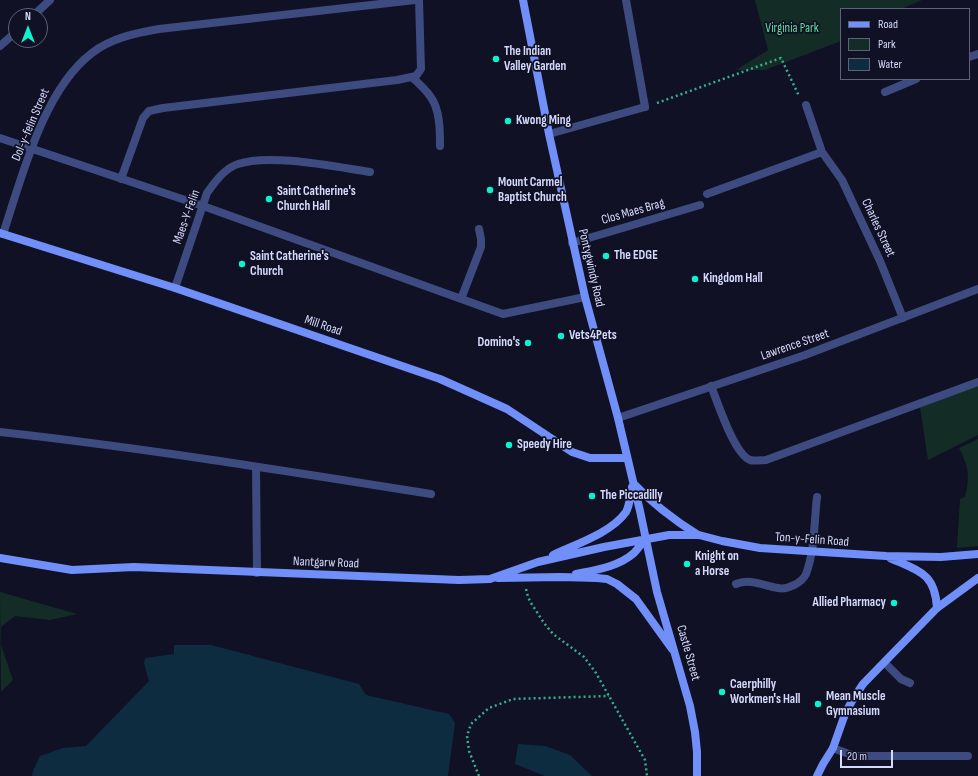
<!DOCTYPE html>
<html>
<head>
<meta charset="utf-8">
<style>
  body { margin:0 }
  #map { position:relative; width:978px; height:776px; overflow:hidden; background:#101124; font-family:"Sofia Sans Condensed",sans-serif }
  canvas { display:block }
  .legend { position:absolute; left:840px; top:8px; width:130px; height:72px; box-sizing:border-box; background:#101124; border:1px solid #5f617b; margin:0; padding:5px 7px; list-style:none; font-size:12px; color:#d5dafd }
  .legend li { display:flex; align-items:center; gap:8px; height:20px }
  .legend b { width:20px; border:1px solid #5f617b }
  .north { position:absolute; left:8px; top:8px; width:40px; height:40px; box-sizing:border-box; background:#101124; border:1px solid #5f617b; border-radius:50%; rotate:0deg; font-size:11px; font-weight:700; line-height:16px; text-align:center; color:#d5dafd }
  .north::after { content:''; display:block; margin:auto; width:14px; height:18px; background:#0cf1cf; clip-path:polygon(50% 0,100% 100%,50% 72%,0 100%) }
  .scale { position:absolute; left:840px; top:750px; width:53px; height:18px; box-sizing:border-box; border:2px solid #d5dafd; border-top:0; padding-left:5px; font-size:12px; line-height:14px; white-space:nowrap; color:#d5dafd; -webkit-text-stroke:3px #101124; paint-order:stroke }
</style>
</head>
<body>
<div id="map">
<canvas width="978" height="776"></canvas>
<ul class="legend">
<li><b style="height:5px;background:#718ff8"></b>Road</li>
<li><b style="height:11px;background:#132d26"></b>Park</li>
<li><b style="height:11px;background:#0d2c40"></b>Water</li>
</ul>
<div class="north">N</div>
<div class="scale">20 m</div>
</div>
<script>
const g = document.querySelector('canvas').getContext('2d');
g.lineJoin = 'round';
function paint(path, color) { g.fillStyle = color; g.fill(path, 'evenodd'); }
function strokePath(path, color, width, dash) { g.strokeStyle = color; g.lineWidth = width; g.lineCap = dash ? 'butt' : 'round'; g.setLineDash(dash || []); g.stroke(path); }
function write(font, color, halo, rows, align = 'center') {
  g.font = font + ' "Sofia Sans Condensed",sans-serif'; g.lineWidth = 3.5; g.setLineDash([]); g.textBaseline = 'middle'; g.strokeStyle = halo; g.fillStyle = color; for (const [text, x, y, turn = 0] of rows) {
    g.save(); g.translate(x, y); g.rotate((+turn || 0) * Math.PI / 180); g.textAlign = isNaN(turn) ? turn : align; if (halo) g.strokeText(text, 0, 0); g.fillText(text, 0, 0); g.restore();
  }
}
paint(new Path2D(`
  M755,0H922L901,9H841V41L765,70H736L768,50Z
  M978,385V435L928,460L920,407Z
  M978,439V546L957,548L960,499L965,497C970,476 969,468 959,448Z
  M0,592L77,614L50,620L15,616L1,627V645L13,680L1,692Z`), '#132d26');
paint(new Path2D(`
  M174,645H211L359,684L366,695L449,714L455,723L448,776H32L33,771L40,756L63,748L86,746L149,681L144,663L145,658L174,654Z
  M518,744L545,746L570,755L592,776H545L515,764Z`), '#0d2c40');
strokePath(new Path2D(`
  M657,103L781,58L799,96
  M526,589L528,597L531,603L544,623L553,634L584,657L596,673L645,760L647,776
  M479,776L469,751L467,736L471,724L489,708L513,699L609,696`), '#35b08a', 2.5, [2, 3]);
strokePath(new Path2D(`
  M33,16L50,0
  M0,46L16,32
  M412,77C418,83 425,89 430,96C440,109 440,130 440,146
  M549,134L645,107
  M0,138L203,206L503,314L585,297
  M121,179L143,118L149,111L163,108L397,80L416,76L421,69L419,0
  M461,299L481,247V239L479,229
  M711,386C718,403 734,454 750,460C754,461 761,460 766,460L978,382
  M0,432C144,448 287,471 431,494
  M256,467L257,573
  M736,584C750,578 764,586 778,588C787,590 802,583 806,574C815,550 814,522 817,497
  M885,663L901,679L910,683
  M833,748L854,756H968`), '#3d4b80', 8);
strokePath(new Path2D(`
  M626,0L645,107
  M969,57L978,54
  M885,92L916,79
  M806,105L822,152L842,180L880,261L903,318
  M707,194L822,152
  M3,234C22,177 43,90 92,53C111,38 136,33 159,29L415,0
  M572,243L700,205
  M175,288L207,193C215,182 225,168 238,164C270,153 336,167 370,172
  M618,418L805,355L978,289`), '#3d4b80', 8);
strokePath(new Path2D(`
  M523,0L549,134L585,297L618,418L640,511L657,592L690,706L695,732L697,752V776
  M0,233L175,288L440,379L507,409L572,452L590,458H627
  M634,484C653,504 674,520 698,535
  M553,555C576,544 611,533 626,512C630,505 630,495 632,487
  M0,558L72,570L134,567L459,580L490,579L538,562L604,547L669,535H699L722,541L760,548L822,552L886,556L941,557L978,554
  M890,558C919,571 935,573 937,608
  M576,574C596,570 618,567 634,553C638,549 642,543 646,538
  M498,578L561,577L597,578L607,579L617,584L636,599L672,649
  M817,776L823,764L833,748L845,714L853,699L863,684L937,608L978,578`), '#718ff8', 8);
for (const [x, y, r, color] of [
  [496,59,4,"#0cf1cf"],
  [508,121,4,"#0cf1cf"],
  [490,190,4,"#0cf1cf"],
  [269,199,4,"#0cf1cf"],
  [606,256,4,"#0cf1cf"],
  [242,264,4,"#0cf1cf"],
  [695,279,4,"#0cf1cf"],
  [561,336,4,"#0cf1cf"],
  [528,343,4,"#0cf1cf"],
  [509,445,4,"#0cf1cf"],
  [592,496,4,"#0cf1cf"],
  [687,564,4,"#0cf1cf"],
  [894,603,4,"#0cf1cf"],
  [722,692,4,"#0cf1cf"],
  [818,704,4,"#0cf1cf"]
]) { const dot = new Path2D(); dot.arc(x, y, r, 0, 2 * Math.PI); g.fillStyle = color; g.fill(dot); strokePath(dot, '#101124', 1.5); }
write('13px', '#64d99f', '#101124', [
  ["Virginia Park",792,29]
]);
write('bold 13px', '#d5dafd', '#101124', [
  ["The Indian",504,52],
  ["Valley Garden",504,67],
  ["Kwong Ming",516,121],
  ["Mount Carmel",498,183],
  ["Baptist Church",498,198],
  ["Saint Catherine's",277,192],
  ["Church Hall",277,207],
  ["The EDGE",614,256],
  ["Saint Catherine's",250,257],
  ["Church",250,272],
  ["Kingdom Hall",703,279],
  ["Vets4Pets",569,336],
  ["Domino's",520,343,"right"],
  ["Speedy Hire",517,445],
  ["The Piccadilly",600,496],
  ["Knight on",695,557],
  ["a Horse",695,572],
  ["Allied Pharmacy",886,603,"right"],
  ["Caerphilly",730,685],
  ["Workmen's Hall",730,700],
  ["Mean Muscle",826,697],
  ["Gymnasium",826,712]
], 'left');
write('13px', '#d5dafd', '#101124', [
  ["Dol-y-felin Street",31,125,-67],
  ["Clos Maes Brag",633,212,-16],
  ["Maes-Y-Felin",187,217,-70],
  ["Charles Street",878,228,65],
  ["Pontygwindy Road",591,268,77],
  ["Mill Road",323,326,19],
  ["Lawrence Street",795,345,-19],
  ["Ton-y-Felin Road",812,540,4],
  ["Nantgarw Road",326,563,2],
  ["Castle Street",688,653,74]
]);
</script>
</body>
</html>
